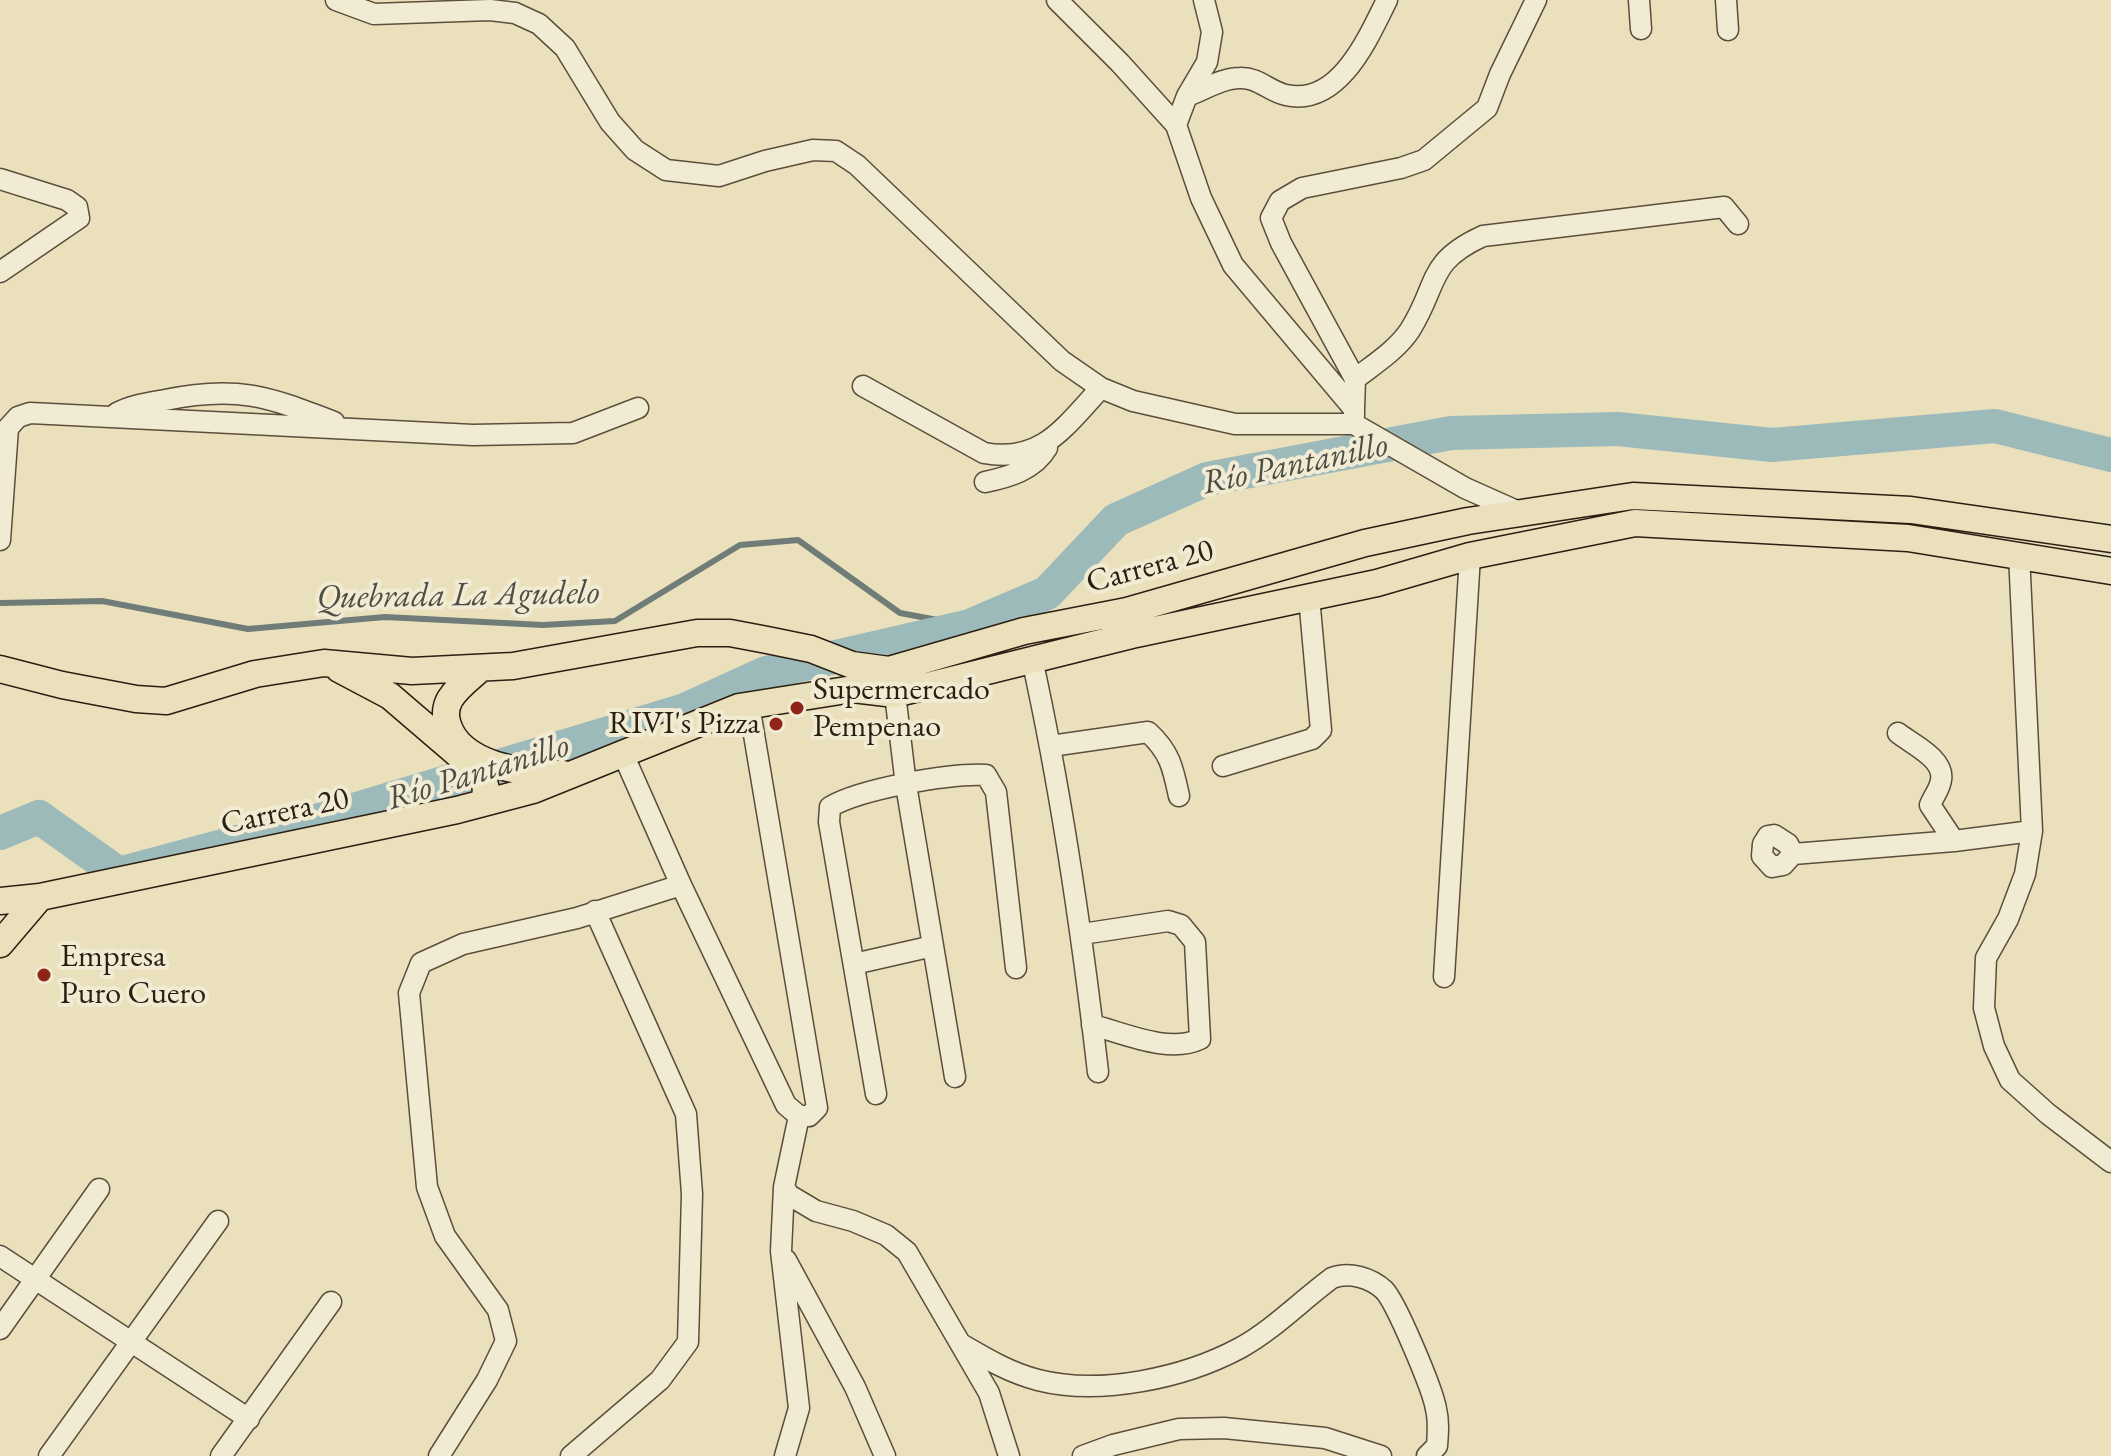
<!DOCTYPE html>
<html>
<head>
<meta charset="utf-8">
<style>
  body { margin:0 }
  canvas { display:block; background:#ebe0bc }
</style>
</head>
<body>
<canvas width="2111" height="1456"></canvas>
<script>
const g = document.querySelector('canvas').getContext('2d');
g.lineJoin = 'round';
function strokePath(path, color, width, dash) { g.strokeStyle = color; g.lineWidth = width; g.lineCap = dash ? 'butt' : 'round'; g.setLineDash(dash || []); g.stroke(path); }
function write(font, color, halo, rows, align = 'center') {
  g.font = font + ' "EB Garamond",serif'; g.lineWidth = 8; g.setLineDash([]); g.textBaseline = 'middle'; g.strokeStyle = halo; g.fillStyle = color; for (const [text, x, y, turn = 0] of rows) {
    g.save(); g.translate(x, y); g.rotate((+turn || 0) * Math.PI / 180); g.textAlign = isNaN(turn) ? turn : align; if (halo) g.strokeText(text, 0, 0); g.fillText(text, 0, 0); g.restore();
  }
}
strokePath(new Path2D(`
  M0,603L102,601L248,629L385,617L543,625L615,621L740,545L798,540L900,613L970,626`), '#6f7c77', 6);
strokePath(new Path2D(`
  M0,833L39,817L119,874L327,818L685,710L766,673L970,626L1047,593L1116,520L1207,479L1451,433L1618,429L1772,445L1995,426L2111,455`), '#9dbabb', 34);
const minor = new Path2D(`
  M336,0L374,14L490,10L515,13L539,24L565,48L610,122L635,150L666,170L719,176L765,161L813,150L836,151L857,165L1062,361L1101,388L1133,401L1235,424H1354L1465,488L1521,513
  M1057,0L1120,63L1176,125
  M1204,0L1212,32L1207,62L1187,96L1176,125L1201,198L1233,265L1354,409V416
  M1639,0L1641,29
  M1726,0L1728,30
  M1187,96C1204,90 1222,78 1240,78C1258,77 1270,92 1286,95C1339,107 1368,38 1387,0
  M0,179L67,200L77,207L79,218L0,272
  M1355,379L1281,243L1271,218L1280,201L1302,188L1401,168L1424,160L1487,108L1500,74L1536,0
  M863,386L984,453C1042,464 1065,426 1101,388
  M1354,409L1355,379C1373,365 1397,350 1410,330C1439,284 1426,262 1483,236L1724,207L1738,224
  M117,413C132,405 148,403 165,400C236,385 267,396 334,422
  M985,482C1009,477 1034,470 1047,448
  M0,540L8,428L18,417L30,413L473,435L573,433L638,408
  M2019,554L2032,831L2025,874L2008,919L1986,958L1984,1008L1994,1046L2010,1080L2048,1114L2111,1162
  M1032,659C1062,795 1082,933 1098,1072
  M895,694L906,785L955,1077
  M1898,733C1912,744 1945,759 1941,780C1940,789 1933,797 1930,805L1954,841
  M1051,746L1148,732C1170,752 1173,768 1179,796
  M623,754L681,885L786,1105L799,1116H809L817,1108L749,705
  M1223,766L1312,739L1321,730L1309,597
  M1793,854L1783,865L1772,867L1762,856L1763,844L1768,836L1774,835L1788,844L1793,854L1954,841L2032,831
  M1082,934L1168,921L1181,925L1195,942L1200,1039C1169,1054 1124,1033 1092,1025
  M854,964L933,946
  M1444,977L1470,556
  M876,1094L829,822L830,807C860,789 950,773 986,775L996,792L1016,968
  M784,1187L789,1195L816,1211L853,1221L886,1235L907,1252L989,1393L1009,1456
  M0,1256L249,1419
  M786,1260L855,1387L885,1456
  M0,1329L99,1189
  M961,1344C985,1358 1010,1373 1038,1380C1100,1396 1184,1378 1240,1348C1273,1330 1302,1300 1332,1278C1349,1271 1371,1278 1384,1290C1396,1302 1433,1390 1436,1409C1439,1421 1438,1433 1437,1446L1427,1456
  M49,1456L218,1221
  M221,1456L331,1302
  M439,1456L487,1380L506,1341L498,1310L445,1236L427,1187L409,993L421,963L463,944L577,918L681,885
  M571,1456L660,1380L688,1342L692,1194L686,1114L595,911
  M785,1456L799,1408L781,1251L784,1187L799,1116
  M1083,1456L1113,1445L1179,1429L1224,1428L1325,1438L1381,1456`);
const major = new Path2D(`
  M481,668C470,678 458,686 450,699C446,706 445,714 447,722C458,766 525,774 563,774
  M0,669L62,685L136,699L166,701L255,674L324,663L412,671L513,666L697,633H730L767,640L811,649L852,665L889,670
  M339,669L390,696L474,768C485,781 489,787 483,803
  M853,689L889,670L1024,631L1127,611L1365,543L1468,521L1633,496L1911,510L2111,539
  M0,901L40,897L457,810L533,790L739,707L853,689L895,694L1136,634L1377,583L1470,556L1635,523L1908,538L2111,571
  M0,944L40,897`);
strokePath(minor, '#5b4e3c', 23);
strokePath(major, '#2b1e12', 29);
strokePath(minor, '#f2ebd3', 20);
strokePath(major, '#ebe0bc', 26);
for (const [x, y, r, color] of [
  [797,708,8,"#8f2418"],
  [776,724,8,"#8f2418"],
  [44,975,8,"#8f2418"]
]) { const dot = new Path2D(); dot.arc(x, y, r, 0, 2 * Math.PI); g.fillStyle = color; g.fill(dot); strokePath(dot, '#f2ebd3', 3); }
write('32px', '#2b1e12', '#f2ebd3', [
  ["Carrera 20",1150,567,-15],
  ["Carrera 20",285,812,-12]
]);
write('32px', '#2b1e12', '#f2ebd3', [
  ["Supermercado",813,690],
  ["Pempenao",813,727],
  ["RIVI's Pizza",760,724,"right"],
  ["Empresa",60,957],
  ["Puro Cuero",60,994]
], 'left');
write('italic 34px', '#4d4d45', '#f2ebd3', [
  ["Río Pantanillo",1295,465,-12],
  ["Quebrada La Agudelo",458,596,-1],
  ["Río Pantanillo",478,773,-17]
]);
</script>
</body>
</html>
